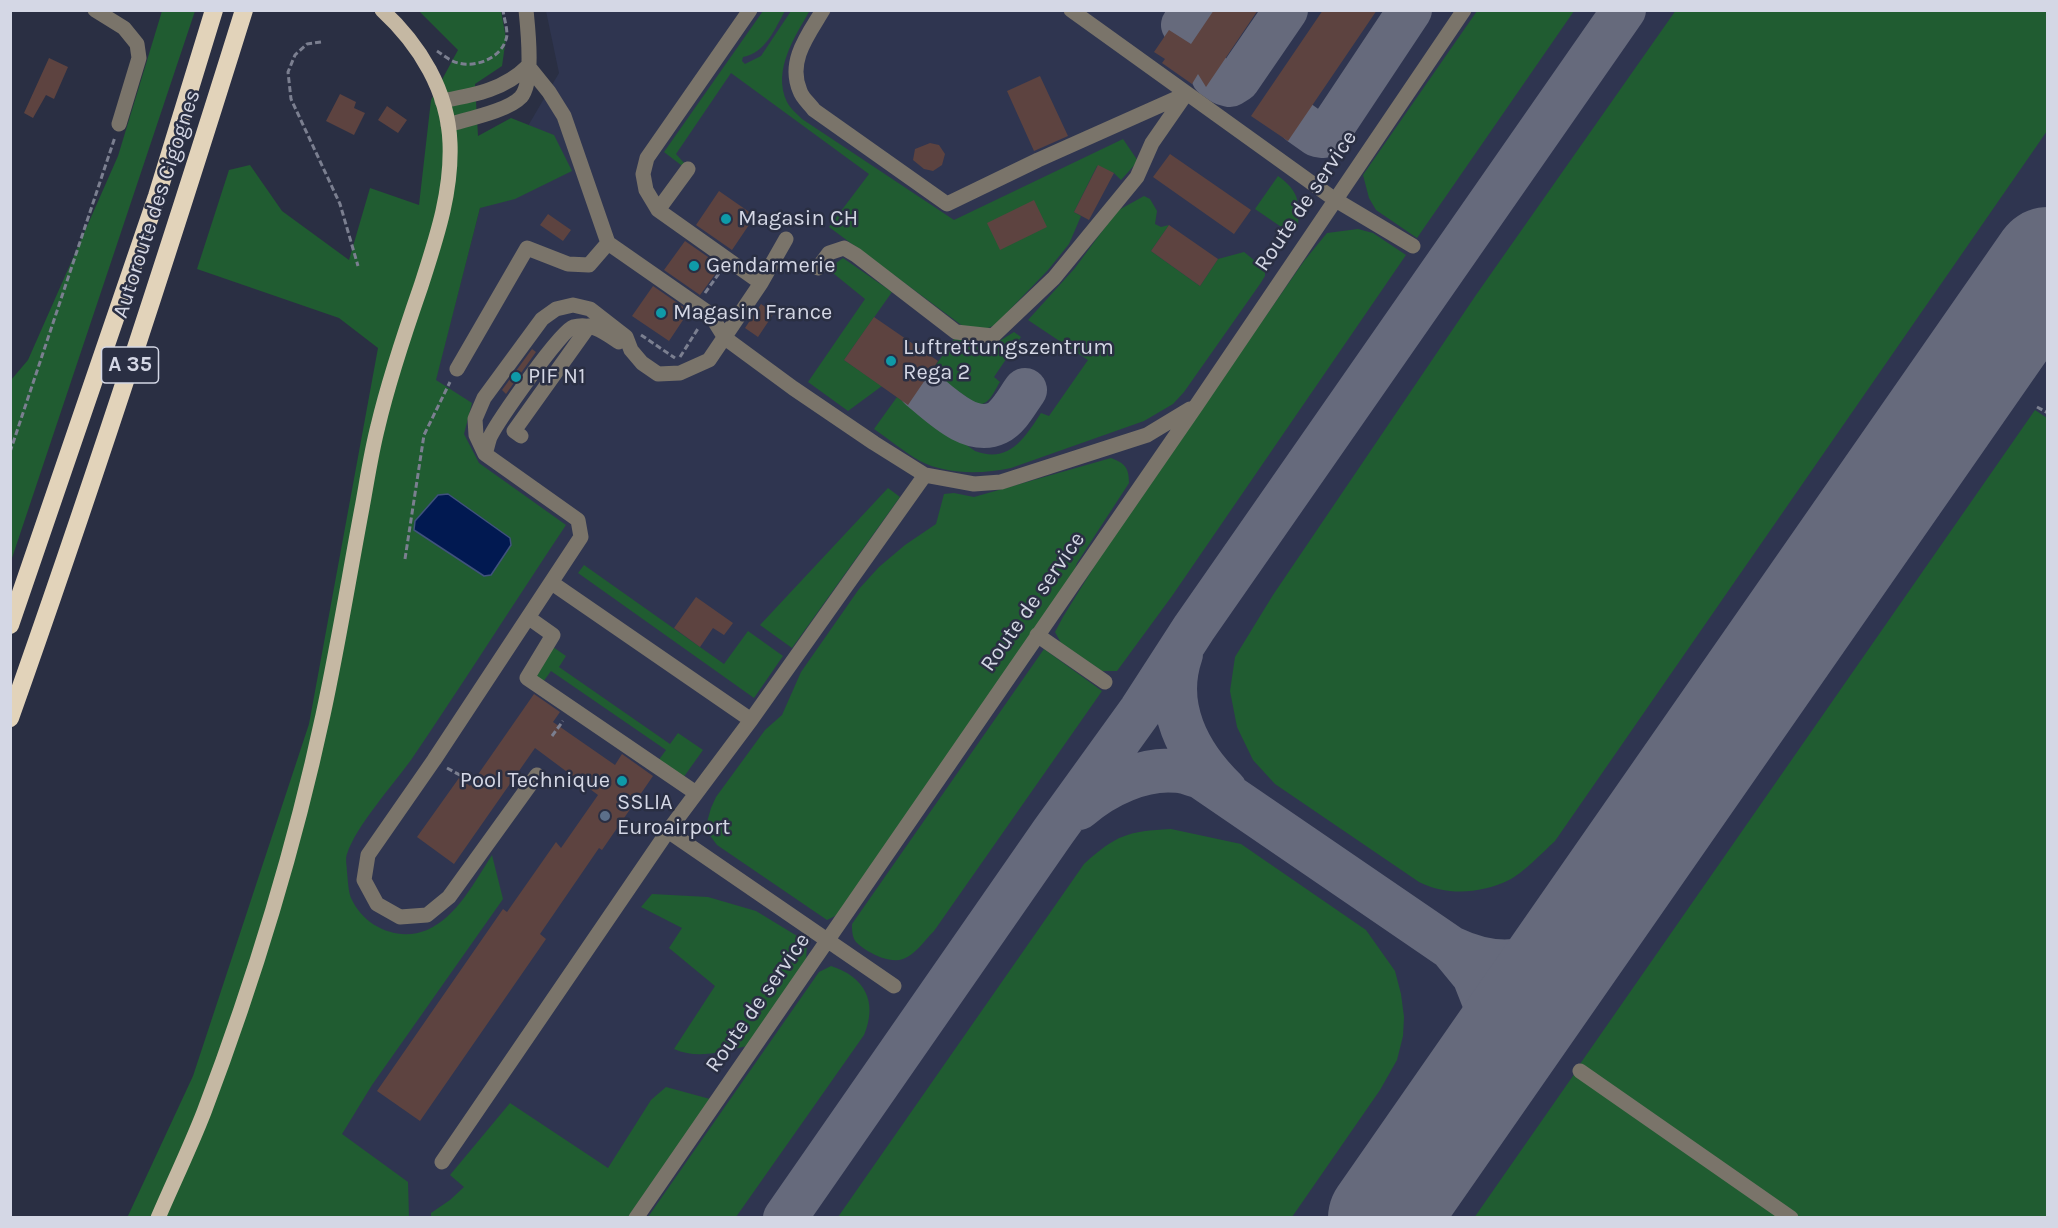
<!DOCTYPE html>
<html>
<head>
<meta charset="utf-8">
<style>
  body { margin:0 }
  #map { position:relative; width:2058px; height:1228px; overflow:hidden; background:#2a2f43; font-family:Karla,sans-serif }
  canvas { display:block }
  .frame { position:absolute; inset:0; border:12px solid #d4d7e5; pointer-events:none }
</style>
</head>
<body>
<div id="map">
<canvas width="2058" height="1228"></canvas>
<div class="frame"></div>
</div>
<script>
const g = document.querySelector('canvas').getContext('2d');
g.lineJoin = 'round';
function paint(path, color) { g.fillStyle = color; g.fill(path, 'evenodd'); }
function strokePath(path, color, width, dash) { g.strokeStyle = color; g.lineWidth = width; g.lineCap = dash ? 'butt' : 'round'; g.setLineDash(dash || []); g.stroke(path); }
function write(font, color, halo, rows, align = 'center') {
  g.font = font + ' Karla,sans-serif'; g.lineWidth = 5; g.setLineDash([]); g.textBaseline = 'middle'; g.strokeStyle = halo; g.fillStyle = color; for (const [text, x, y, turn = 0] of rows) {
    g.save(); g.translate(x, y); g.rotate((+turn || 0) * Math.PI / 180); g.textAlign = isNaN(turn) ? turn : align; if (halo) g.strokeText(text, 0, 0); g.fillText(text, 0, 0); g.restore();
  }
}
paint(new Path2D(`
  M546,11H2047V1217L182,1218L301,896L480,208L559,73Z`), '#2f3550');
paint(new Path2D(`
  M810,10C795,37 772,70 787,102C790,108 797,114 802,119L954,220L1123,139L1138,161L1121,180L1114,173L1097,166L1074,212L1081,216L1069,244L1048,270L995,325L986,329L964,327L829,227L869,174L731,73L676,154L685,164L681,165L664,152L763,11H785C775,28 766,53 743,57L742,61L745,64L761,56L791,11Z
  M1676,10L2047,11V131L1555,841C1543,852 1522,874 1509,880C1480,894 1447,896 1419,882L1275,784L1253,760L1237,727L1230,691L1235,657L1273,595L1476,295Z
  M162,11H195L11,561V380L28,360L118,156Z
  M419,11H501L506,38L502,66L475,84L478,136L511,118L554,135L572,171L515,199L480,208L436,380L472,403L464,434L479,463L566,525C514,603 464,682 411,760C393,785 356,826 347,854C345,859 347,866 347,872C348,880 348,890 351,898C364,927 398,942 427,930C457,917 475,881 492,855L503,899L372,1085L342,1134L408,1182L409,1217L127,1218L193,1076L309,724L378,348L339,318L197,269L229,170L250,165L282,211L349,260L370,188L419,205L431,100L458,50Z
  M1477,11H1574L1417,238L1376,210L1369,198L1363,175Z
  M1278,176C1299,191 1300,202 1298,227L1292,229L1290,233L1255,209Z
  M1144,196L1150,199L1157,211L1155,224L1161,227L1169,225L1151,251L1200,286L1218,259L1244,252L1265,269V276L1260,284L1184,392L1173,404L1144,421L1011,468C983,474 947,475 920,461C904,452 889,439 874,429L897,397L975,451C1010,464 1025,437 1041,413L1049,416L1088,360L1028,320L1075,268L1117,211Z
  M1358,229L1373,233L1406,255L1172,596L1117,671H1102L1061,643L1055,632L1063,617L1118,528L1304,261L1327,233Z
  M843,258L892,292L844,360L882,386L848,411L808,382L865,299L828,269Z
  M1014,332L1021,337L994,377L1000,382C994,391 989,407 976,404L931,372L956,336C965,342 976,344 985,350Z
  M2035,410L2047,418V1217H1799L1580,1064Z
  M1111,458C1125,463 1129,468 1129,483L1077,563L1074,572L839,914L827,920L717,845L705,829L711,808L716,797L765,730L782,715L801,672L859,589L879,567L905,545L936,524L944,494L954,493L974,497Z
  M888,488L900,497L792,648L760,625Z
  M584,565L724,664L748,631L783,656L754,698L578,573Z
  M553,647L566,656L559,667L670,744L678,733L703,750L683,778L658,761L666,750L551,671L543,682L533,675Z
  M1044,649L1102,691L934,931C925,940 915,955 903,959C889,964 866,952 856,942C852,937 852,930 852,924Z
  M1171,829L1241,844L1366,930L1395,971L1401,994L1404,1017L1403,1036L1397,1060L1380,1090L1292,1217H838L1084,864C1116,835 1128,831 1171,829Z
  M652,894L708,897L756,911L807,942L806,963L748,1046C721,1051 699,1060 674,1049L715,986L669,948L682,928L641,907Z
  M831,966C865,977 878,1002 864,1035L736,1217H648L819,972Z
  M1575,1073L1782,1218H1474Z
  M666,1087L710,1099L628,1217L431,1218V1213L450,1200L464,1187L450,1175L510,1103L608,1168L651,1100Z`), '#205c31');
const water = new Path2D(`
  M448,494L510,538L511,545L491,575L484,576L414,530L415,521L438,495Z`);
paint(water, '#011951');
strokePath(water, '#40527d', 1.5);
strokePath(new Path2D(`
  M1183,25L1193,10
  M1213,76L1223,83L1230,85L1238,80L1286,10
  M1300,123L1317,135L1323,136L1329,132L1410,10
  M920,388C939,403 970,436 997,423C1009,417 1017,401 1025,390
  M1181,654C1163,706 1188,754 1225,790
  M1079,808C1104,786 1143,767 1178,771C1185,771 1193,775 1201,777L1451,948C1510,976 1547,959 1592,917
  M1451,948L1474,976L1485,1004L1489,1033L1481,1063L1468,1096
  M785,1218L1053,832L1141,710L1194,628L1624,10`), '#666a7c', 44);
strokePath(new Path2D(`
  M1383,1218L2048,262`), '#666a7c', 110);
paint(new Path2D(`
  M1214,10H1258L1206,87L1198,74L1192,84L1162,63L1165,59L1154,52L1169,30L1191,44Z
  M1323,10H1377L1288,141L1251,116Z
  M49,58L68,67L54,99L46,95L33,118L24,113Z
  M1040,76L1068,136L1034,151L1007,91Z
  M340,94L356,102L354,108L365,113L354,135L326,121Z
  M387,106L407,120L398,133L378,120Z
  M930,143L939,145L945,154L942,165L933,171L924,169L913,160L915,149Z
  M1170,154L1251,210L1234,234L1153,177Z
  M1098,165L1114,173L1089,220L1074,212Z
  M719,191L755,216L732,250L696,225Z
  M1034,200L1047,227L1000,250L987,223Z
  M548,214L571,230L563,241L540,225Z
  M1169,225L1218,259L1200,286L1151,251Z
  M685,241L721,266L700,295L664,270Z
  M653,286L689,311L669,341L632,316Z
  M761,304L774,313L758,337L745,328Z
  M874,317L938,361L908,405L844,360Z
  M532,349L536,352L506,394L502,390Z
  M696,597L733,623L724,635L713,628L700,647L674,628Z
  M534,694L560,712L553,722L615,765L622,754L653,776L602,850L599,848L540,934L546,939L420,1121L377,1091L503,909L507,912L556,842L561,848L598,795L535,748L454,864L417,837L459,778L470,786Z`), '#5d4340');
strokePath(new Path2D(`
  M321,42L307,44L295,55L288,72L291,99L340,204L358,266
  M437,51C443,55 450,61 458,63C477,68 504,57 507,35C507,27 504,18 503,10
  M705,293L720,272
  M641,335L675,358
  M680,357L699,327
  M2037,407L2048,413
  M10,452L115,137
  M405,559L424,435L450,382
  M552,736L563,721
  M447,768L469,780`), '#7b7f90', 3, [6, 3]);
strokePath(new Path2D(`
  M95,10L124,28L137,44L139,58L119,124
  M823,10C808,35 787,61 800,91C802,98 810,104 814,110L947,204L1038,160L1186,94
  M1071,10L1334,199L1413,246
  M528,66L549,92L564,116L608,243L710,314L725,338L793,388L874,443L925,475L974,484L1001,482L1147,435L1190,409
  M442,101C474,95 504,90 528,66
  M448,125C467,119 508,111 521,97C534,82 528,30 526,10
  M658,210L688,169
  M818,268L829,253L844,248L856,255L956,332L993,336L1054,278L1137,177L1152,143L1186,94
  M761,283L786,239
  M457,369L527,248L568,264L589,265L608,243
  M521,436L514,431L589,326
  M485,454C487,449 488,442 490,437C498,421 561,330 573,327C591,322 604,332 619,342
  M552,583L751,720
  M529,618L553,635L527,678L696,793
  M1037,635L1105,682
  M537,775L449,897L427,915L400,917L377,904L364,880L368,855L434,760L581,537L578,520L485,454L476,435L475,419L484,398L542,319L556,309L573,305L590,309L626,337L631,350L642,363L658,374L680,373L709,360L761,283L658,210L646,190L643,174L647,158L750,10
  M668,831L894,986
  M1580,1071L1791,1218
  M442,1162L668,831L751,720L925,475
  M636,1218L1196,406L1464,10`), '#7a746a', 15);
strokePath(new Path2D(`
  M158,1218C173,1183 190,1148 204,1112C253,983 294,850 323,715C338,646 349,577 362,508C367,481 371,453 378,426C389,379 405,332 421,286C436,239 452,193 450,143C448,91 420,45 382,10`), '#c5b8a3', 15);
strokePath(new Path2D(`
  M10,625L157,196L214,10
  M10,718C93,484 170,247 244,10`), '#e2d3ba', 18);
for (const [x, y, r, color] of [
  [726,219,6,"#0f9aa8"],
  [694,266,6,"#0f9aa8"],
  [661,313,6,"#0f9aa8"],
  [891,361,6,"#0f9aa8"],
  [516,377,6,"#0f9aa8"],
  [622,781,6,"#0f9aa8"],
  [605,816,6,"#5c6f8a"]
]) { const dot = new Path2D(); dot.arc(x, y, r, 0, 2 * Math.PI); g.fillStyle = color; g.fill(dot); strokePath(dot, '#2a2f43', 2); }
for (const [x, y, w] of [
  [130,365,57]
]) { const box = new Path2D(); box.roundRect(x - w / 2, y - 18, w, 36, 4.5); g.fillStyle = '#2a2f43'; g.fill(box); strokePath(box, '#d4d7e5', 1.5); }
write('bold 21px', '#d4d7e5', null, [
  ["A 35",130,365]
]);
write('22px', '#d4d7e5', '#2a2f43', [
  ["Route de service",1306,201,-56],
  ["Autoroute des Cigognes",157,204,-72],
  ["Route de service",1033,602,-55],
  ["Route de service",758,1003,-55]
]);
write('22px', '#d4d7e5', '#2a2f43', [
  ["Magasin CH",738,219],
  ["Gendarmerie",706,266],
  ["Magasin France",673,313],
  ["Luftrettungszentrum",903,348],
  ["Rega 2",903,373],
  ["PIF N1",528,377],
  ["Pool Technique",610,781,"right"],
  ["SSLIA",617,803],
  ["Euroairport",617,828]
], 'left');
</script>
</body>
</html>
